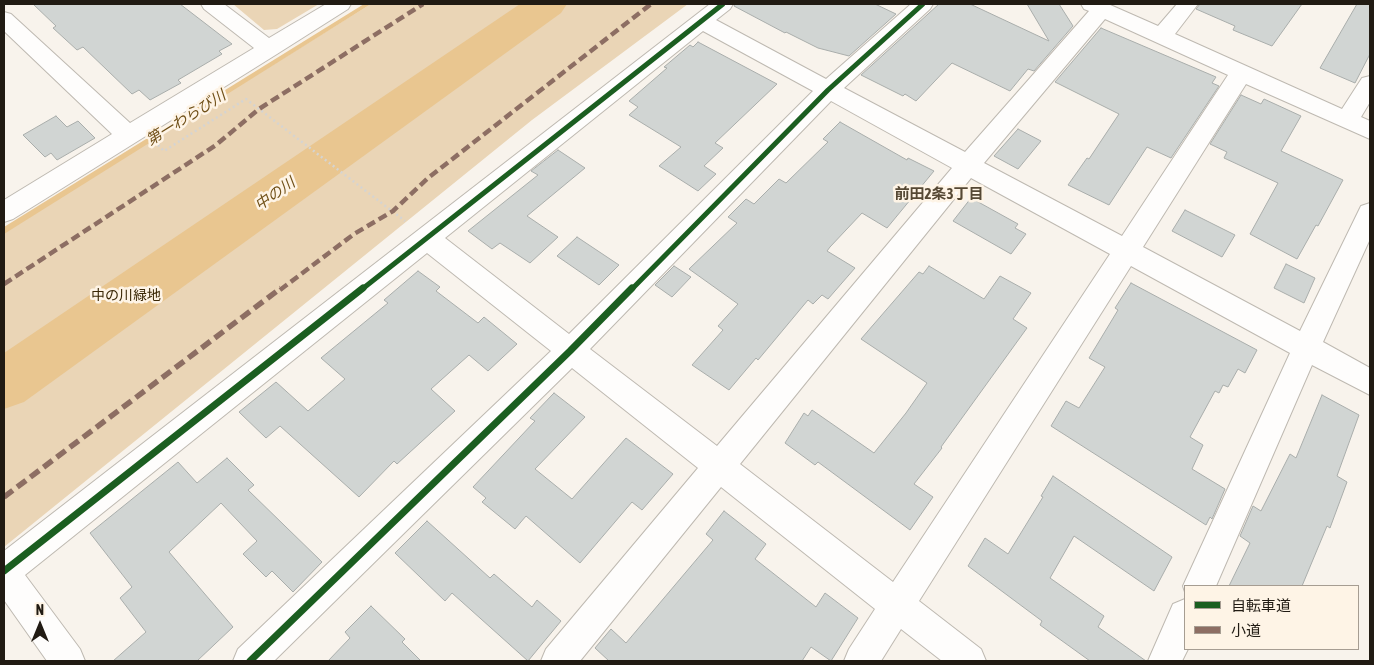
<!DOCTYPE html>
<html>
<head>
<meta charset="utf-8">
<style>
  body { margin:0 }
  #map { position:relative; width:1374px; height:665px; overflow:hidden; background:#f8f3ec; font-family:"Asap Condensed","Noto Sans JP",sans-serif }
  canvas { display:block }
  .frame { position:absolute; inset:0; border:5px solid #211b13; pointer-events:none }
  .legend { position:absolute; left:1184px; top:585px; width:175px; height:65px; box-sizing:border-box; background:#fef4e6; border:1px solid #a69d92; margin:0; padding:6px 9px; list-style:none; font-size:15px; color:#211b13 }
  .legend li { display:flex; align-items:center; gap:10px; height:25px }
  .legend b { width:25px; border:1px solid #a69d92 }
  .north { position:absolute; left:15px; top:600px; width:50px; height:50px; -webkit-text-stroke:4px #fef4e6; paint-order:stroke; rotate:0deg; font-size:14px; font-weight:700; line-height:20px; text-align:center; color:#211b13 }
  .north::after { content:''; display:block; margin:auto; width:18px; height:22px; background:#211b13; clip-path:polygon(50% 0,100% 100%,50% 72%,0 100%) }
</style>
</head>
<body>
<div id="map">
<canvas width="1374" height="665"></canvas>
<div class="frame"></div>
<ul class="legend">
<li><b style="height:6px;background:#1b5e20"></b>自転車道</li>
<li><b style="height:6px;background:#8d6e63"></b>小道</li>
</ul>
<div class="north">N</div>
</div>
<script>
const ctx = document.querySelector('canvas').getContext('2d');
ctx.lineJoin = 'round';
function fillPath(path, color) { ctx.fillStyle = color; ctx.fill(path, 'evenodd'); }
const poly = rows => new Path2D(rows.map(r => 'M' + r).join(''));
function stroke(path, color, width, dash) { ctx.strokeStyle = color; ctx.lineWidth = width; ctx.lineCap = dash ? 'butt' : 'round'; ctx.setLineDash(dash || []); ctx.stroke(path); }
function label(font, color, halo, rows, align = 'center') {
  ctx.font = font + ' "Asap Condensed","Noto Sans JP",sans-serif'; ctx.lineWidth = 5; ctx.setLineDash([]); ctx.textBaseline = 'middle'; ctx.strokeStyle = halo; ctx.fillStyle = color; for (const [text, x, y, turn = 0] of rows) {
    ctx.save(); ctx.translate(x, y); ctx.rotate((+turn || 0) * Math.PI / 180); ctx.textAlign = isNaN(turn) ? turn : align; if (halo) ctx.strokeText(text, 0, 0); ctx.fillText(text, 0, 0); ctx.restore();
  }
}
fillPath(poly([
  [233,4,319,4,277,29,264,30],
  [371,4,688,4,532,120,4,547,4,231]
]), '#ead5b6');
fillPath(poly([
  [364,4,371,4,4,234,4,227,364,4]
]), '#e9c690');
fillPath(poly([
  [520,4,567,4,561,13,24,402,4,409,4,353,520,4]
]), '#e9c690');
const building = poly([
  [33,4,180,4,232,44,219,51,222,54,178,80,181,83,150,100,139,90,132,94,83,47,77,50,53,28,56,26,33,4],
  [735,4,875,4,896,14,849,56,818,48,786,32,785,33,734,6,735,4],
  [939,4,970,4,1049,41,1027,4,1059,4,1073,26,1034,71,1028,69,1010,91,952,63,916,101,905,94,903,96,861,75,939,4],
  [1200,4,1302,4,1272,46,1233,30,1235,26,1196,9,1200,4],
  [1357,4,1370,4,1370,54,1355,83,1320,68,1357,4],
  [1101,28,1216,77,1212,83,1219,86,1171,158,1147,147,1109,205,1068,185,1087,158,1089,159,1119,114,1055,82,1101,28],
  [698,42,777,84,715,143,723,148,704,166,716,174,698,191,659,166,681,147,629,115,638,107,629,101,667,68,664,67,690,45,693,47,698,42],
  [1241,95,1261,104,1264,99,1301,116,1281,151,1343,180,1318,226,1316,225,1297,259,1250,234,1278,183,1224,158,1227,152,1210,144,1241,95],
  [56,116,67,127,78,121,95,138,57,160,51,153,45,157,23,135,56,116],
  [840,122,907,160,908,158,934,171,887,228,862,213,830,247,827,251,855,268,828,299,822,295,813,304,808,300,758,360,756,358,729,390,692,365,723,330,718,326,738,304,689,269,737,223,728,217,746,199,754,204,779,179,786,183,828,142,823,139,840,122],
  [1018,129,1041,141,1018,169,994,156,1018,129],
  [558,150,585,168,527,216,558,237,530,263,500,243,492,249,468,231,538,175,531,171,558,150],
  [971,198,1018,224,1015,228,1026,234,1011,254,953,221,971,198],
  [1185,210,1235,235,1222,257,1172,231,1185,210],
  [577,237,619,265,599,285,557,256,577,237],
  [1286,264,1315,278,1304,303,1274,288,1286,264],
  [674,266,691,277,672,297,655,285,674,266],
  [929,266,984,299,1000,276,1031,293,1013,319,1027,328,941,447,942,448,914,484,933,497,910,530,818,462,815,465,785,443,804,413,808,416,812,410,874,453,906,413,927,383,861,339,919,272,923,274,929,266],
  [418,271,440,287,436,291,478,323,484,317,517,344,488,371,469,355,431,389,455,411,397,464,394,461,359,497,280,426,266,438,239,412,276,382,308,411,345,379,321,358,388,303,384,300,418,271],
  [1131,283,1257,350,1245,373,1238,369,1228,387,1223,385,1219,393,1215,391,1190,437,1203,445,1192,469,1225,489,1212,519,1210,517,1206,525,1051,426,1066,401,1079,408,1105,367,1089,358,1118,310,1115,308,1131,283],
  [554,393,585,417,535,469,572,499,626,438,673,474,642,510,632,502,580,563,526,516,515,529,482,502,486,498,473,487,535,421,530,418,554,393],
  [1322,395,1359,415,1337,476,1347,482,1330,528,1327,526,1302,586,1229,586,1250,543,1240,536,1253,506,1261,511,1290,454,1296,458,1322,395],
  [227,458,254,485,248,490,322,562,293,592,272,571,266,577,243,554,257,541,221,503,169,552,233,627,197,661,113,661,146,632,120,598,132,587,90,533,178,462,197,483,227,458],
  [1053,476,1172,557,1154,591,1074,536,1050,578,1104,616,1098,627,1146,661,1090,661,1040,625,1042,621,968,566,985,538,1008,554,1043,497,1041,496,1053,476],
  [724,511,766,544,755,559,816,607,825,593,858,618,831,661,811,647,802,661,609,661,595,648,611,629,626,643,713,540,706,534,724,511],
  [427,521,490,578,494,574,532,607,537,600,561,621,528,661,452,593,445,601,395,553,427,521],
  [371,606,405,639,402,642,421,661,328,661,350,638,345,632,371,606]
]);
fillPath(building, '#d1d5d3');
stroke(building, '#a9adab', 1);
const minor = poly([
  [201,4,224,4,269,38,326,4,351,4,348,9,277,54,13,219,4,222,4,200,112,134,4,31,4,12,11,14,130,123,254,48,204,9,201,4],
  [710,4,733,4,730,9,716,20,826,79,911,4,933,4,930,9,844,88,965,152,1089,11,1084,9,1081,4,1108,4,1158,26,1177,4,1198,4,1175,34,1342,109,1362,78,1370,76,1370,102,1361,117,1370,121,1370,139,1246,84,1143,247,1300,331,1361,206,1370,203,1370,239,1323,342,1370,368,1370,395,1312,365,1216,586,1185,586,1185,592,1183,586,1290,353,1131,266,919,601,981,649,986,661,942,661,901,629,881,661,844,661,849,649,875,609,721,487,580,661,541,661,546,649,698,468,572,368,274,661,233,661,238,649,551,351,427,253,25,575,80,649,85,661,47,661,4,600,4,551,710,4],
  [1105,19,1228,75,1122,236,984,163,1105,19],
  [703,31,813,91,569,334,445,238,703,31],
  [831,101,952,168,717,446,590,349,831,101],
  [971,178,1110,254,893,582,740,464,971,178],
  [1185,599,1185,649,1188,649,1182,661,1148,661,1173,604,1185,599]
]);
stroke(minor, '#beb9b1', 2);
stroke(poly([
  [158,145,164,151,246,99,405,221]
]), '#d5d4d2', 2.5, [2, 3]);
fillPath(minor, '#fefdfc');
stroke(poly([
  [4,284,216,145,259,109,423,4],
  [280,290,354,234,393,211,428,178,651,4]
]), '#8d6e63', 4.5, [9, 4.5]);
stroke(poly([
  [4,497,281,288]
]), '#8d6e63', 5.5, [11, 5.5]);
stroke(poly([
  [361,290,723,4],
  [631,290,828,90,923,4]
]), '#1b5e20', 5);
stroke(poly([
  [4,571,363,288],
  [250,661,570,351,632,288]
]), '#1b5e20', 7);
label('14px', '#392604', '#fef4e6', [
  ["中の川緑地",126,296]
]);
label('italic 15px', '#705018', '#fef4e6', [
  ["第一わらび川",186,118,-32],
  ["中の川",275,194,-35]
]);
label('bold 15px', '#554834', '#fef4e6', [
  ["前田2条3丁目",939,194]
]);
</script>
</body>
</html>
